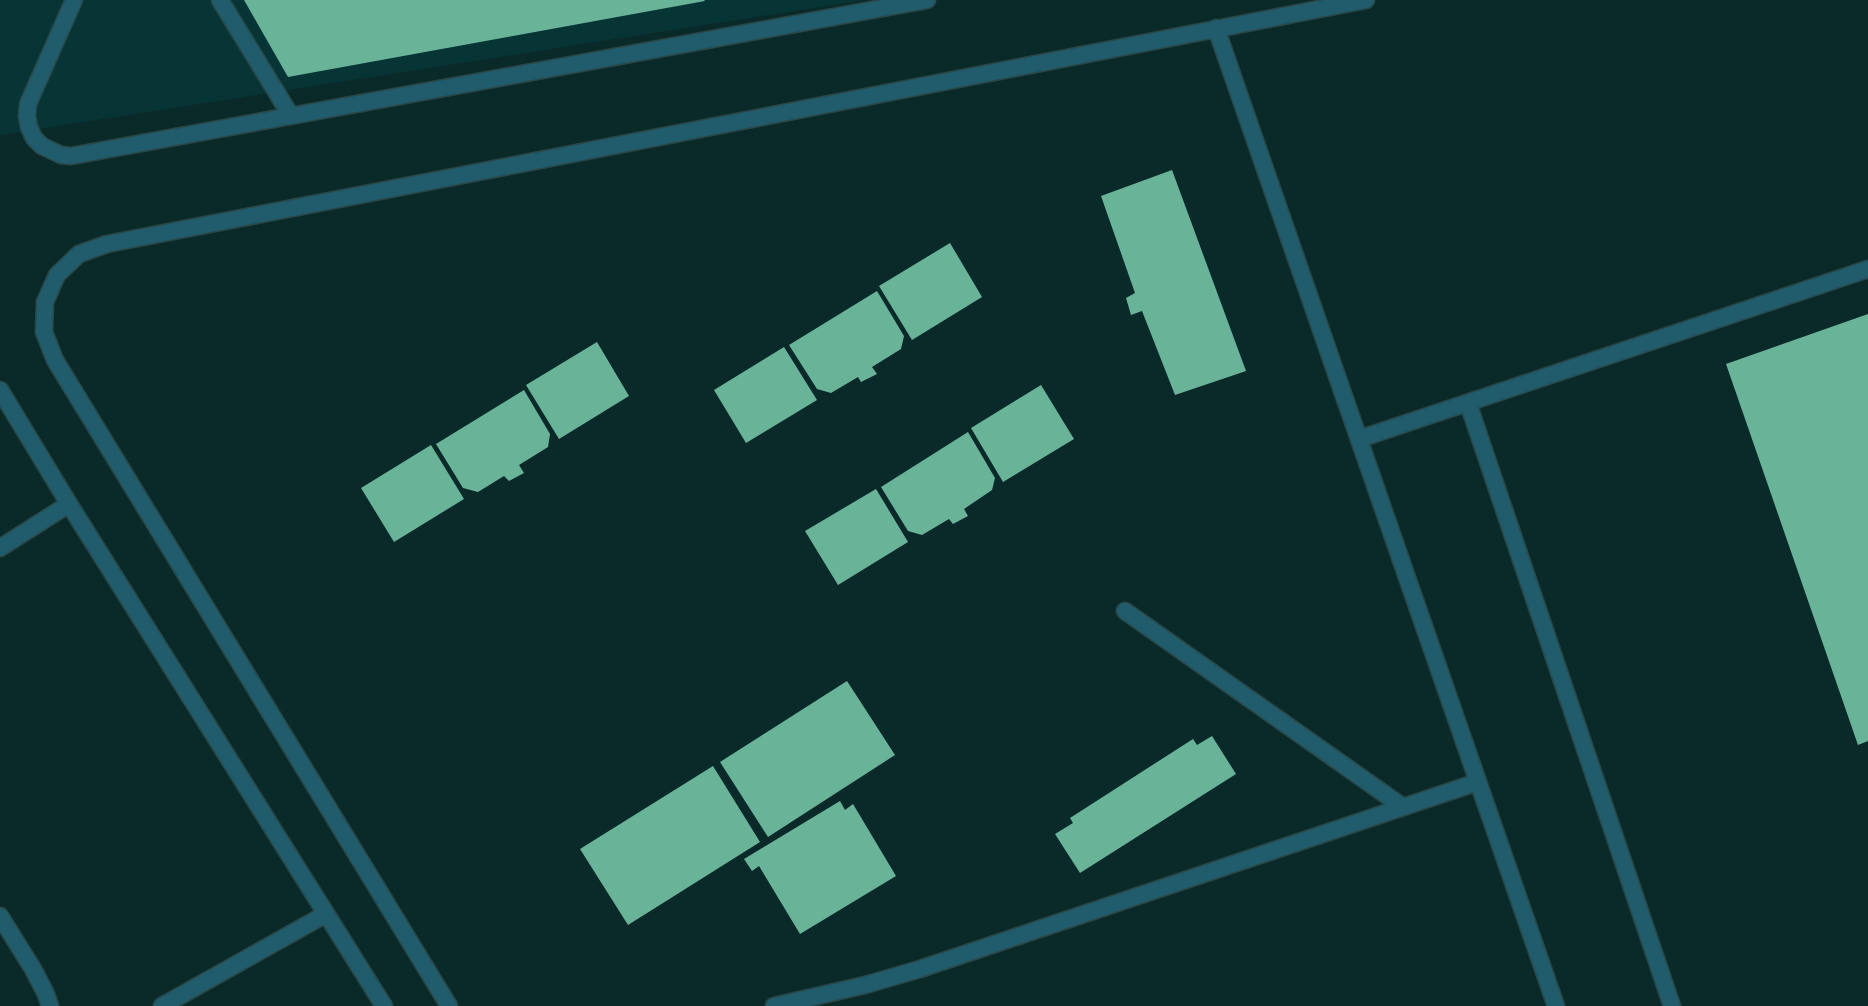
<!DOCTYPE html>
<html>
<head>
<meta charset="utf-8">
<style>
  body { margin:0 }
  canvas { display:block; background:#0a2a2a }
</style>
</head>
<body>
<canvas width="1868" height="1006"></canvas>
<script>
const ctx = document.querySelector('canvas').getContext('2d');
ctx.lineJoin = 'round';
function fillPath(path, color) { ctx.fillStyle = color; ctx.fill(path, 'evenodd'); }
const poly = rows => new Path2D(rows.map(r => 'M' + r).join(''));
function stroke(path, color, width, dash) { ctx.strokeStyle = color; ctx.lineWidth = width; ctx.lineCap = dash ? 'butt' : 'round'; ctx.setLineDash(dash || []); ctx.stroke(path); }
fillPath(poly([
  [0,0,864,0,0,135]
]), '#073535');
fillPath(poly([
  [244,0,704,0,705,1,288,77],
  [1172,170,1246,371,1175,395,1142,311,1131,315,1126,298,1135,293,1101,196],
  [950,243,982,297,912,340,879,286],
  [877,291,904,336,901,349,872,367,877,374,861,382,858,377,831,393,817,389,789,345],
  [1868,314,1868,741,1858,745,1726,364],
  [597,342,629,396,559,439,526,385],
  [784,347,817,400,746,443,714,390],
  [1041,385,1074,439,1003,482,971,428],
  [524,390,550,434,548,447,519,465,524,473,509,481,504,476,478,492,463,488,436,444],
  [968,432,995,478,992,490,964,509,968,516,953,524,949,519,922,535,908,531,881,487],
  [431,445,464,499,394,542,361,488],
  [876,489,908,542,838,585,805,531],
  [847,681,895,755,768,837,720,762],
  [1212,736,1236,774,1080,873,1055,834,1073,823,1070,818,1193,739,1197,745],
  [713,766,760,842,628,925,580,849],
  [840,801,845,810,853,804,896,876,800,934,759,866,752,871,744,859]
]), '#69b399');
const service = poly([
  [74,0,28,104,27,116,29,127,34,138,42,146,61,155,71,156,927,0],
  [220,0,291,116],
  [1216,28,1556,1006],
  [1468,403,1672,1006],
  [1359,439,1868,269],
  [1125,611,1403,807],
  [449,1006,55,360,44,332,45,302,57,275,79,254,107,244,1366,0],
  [774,1006,865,985,920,969,1478,782]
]);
const minor = poly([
  [0,390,69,504,384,1006],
  [0,548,69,504],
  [0,916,33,969,46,994,50,1006],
  [162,1006,326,914]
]);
stroke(service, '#2a4747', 19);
stroke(minor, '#2a4747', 19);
stroke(service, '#205c6b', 16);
stroke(minor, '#205c6b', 16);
</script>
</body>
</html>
